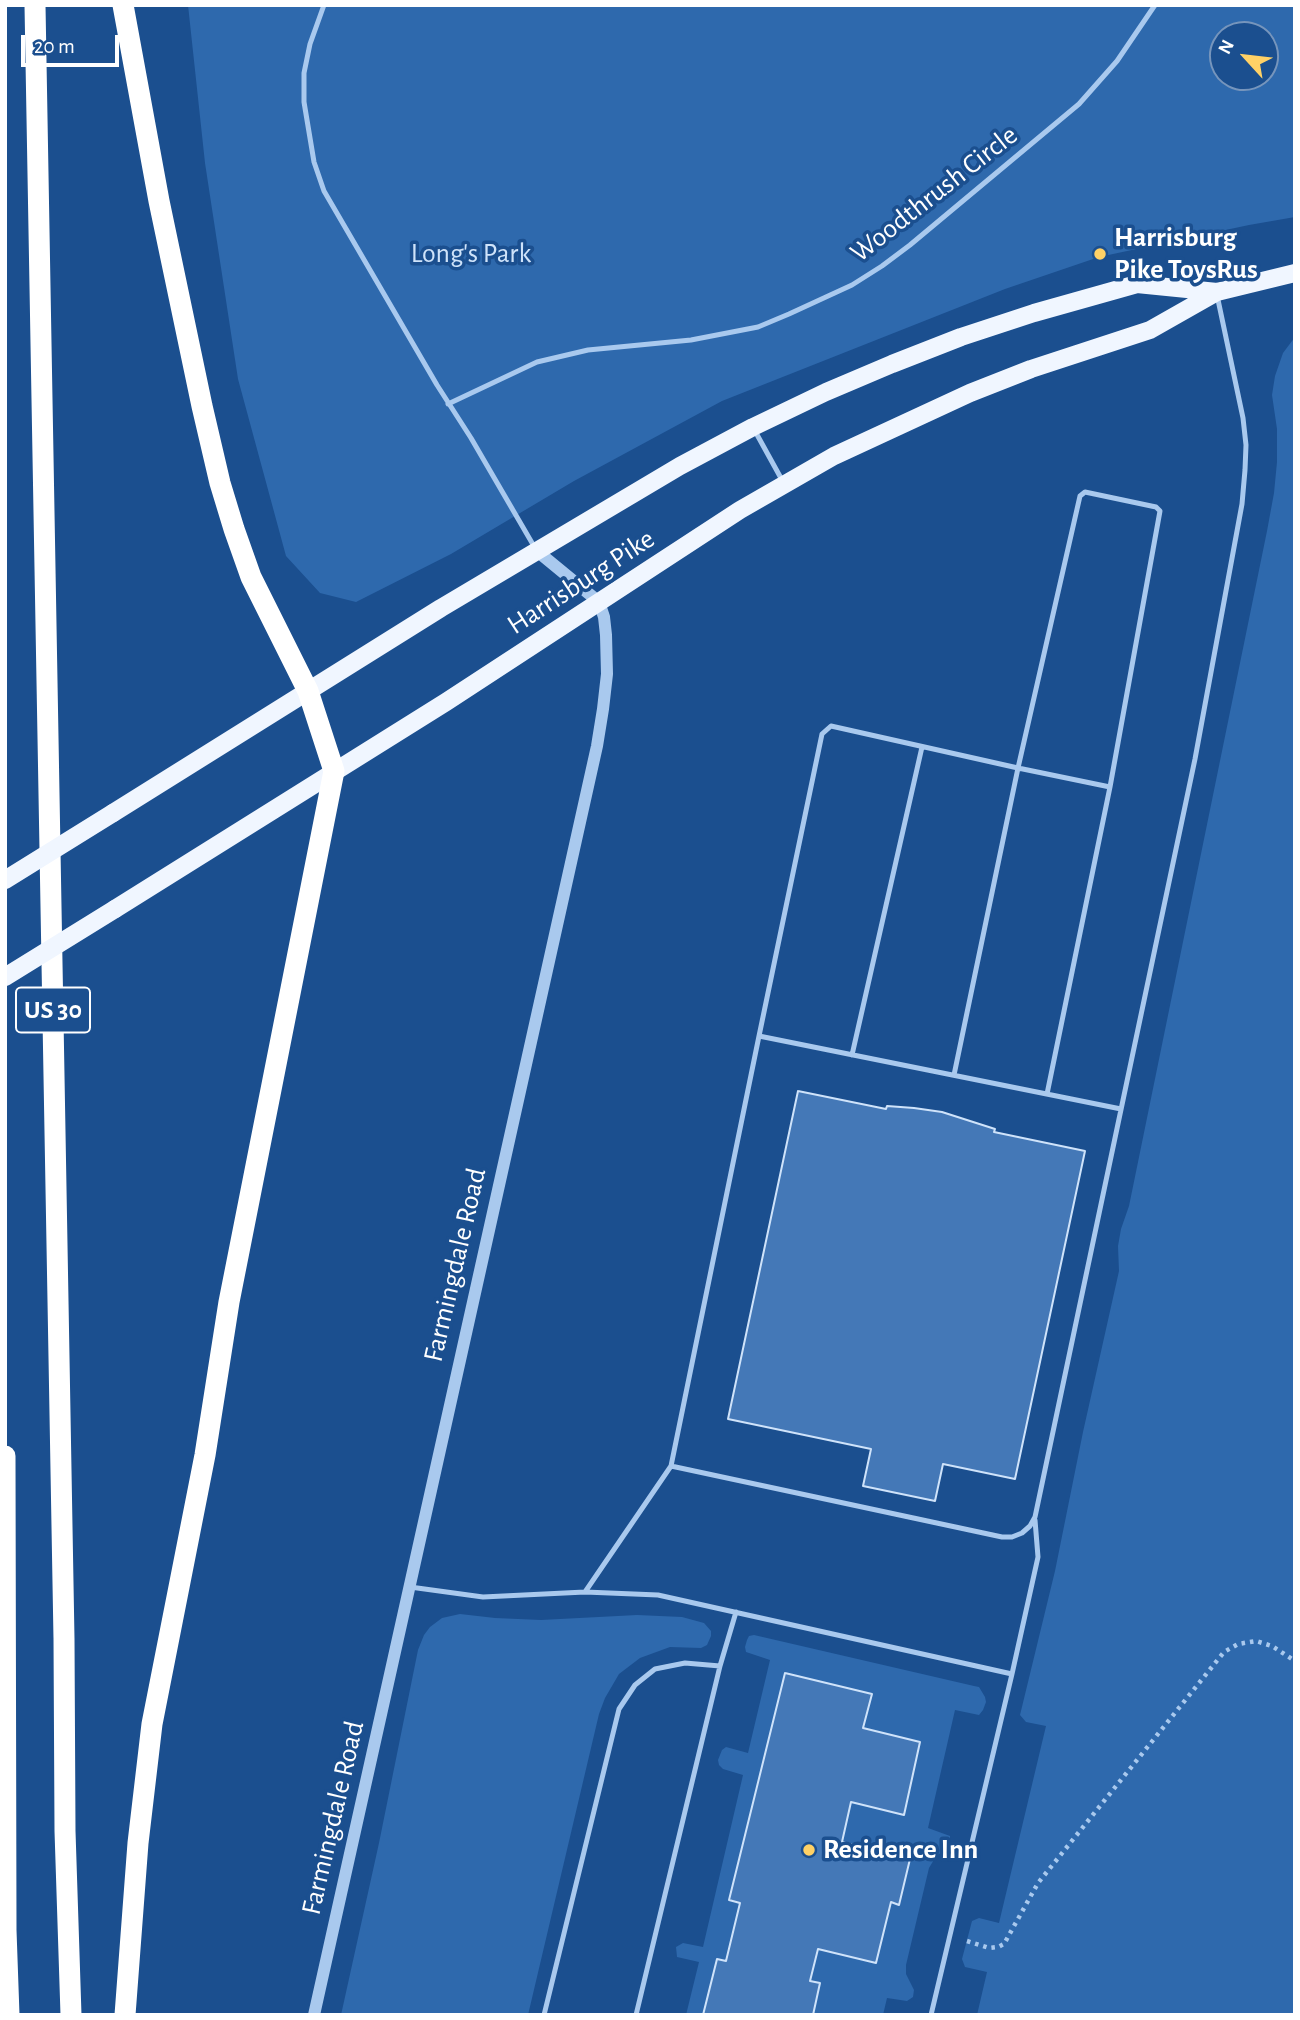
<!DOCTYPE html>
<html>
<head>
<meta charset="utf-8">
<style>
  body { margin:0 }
  #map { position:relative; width:1300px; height:2020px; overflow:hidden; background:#1b4f8f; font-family:"Alegreya Sans",sans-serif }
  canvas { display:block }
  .frame { position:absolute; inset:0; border:7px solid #fff; pointer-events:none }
  .north { position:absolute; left:1209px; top:21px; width:70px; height:70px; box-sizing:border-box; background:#1b4f8f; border:2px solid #7695bc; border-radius:50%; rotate:297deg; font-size:19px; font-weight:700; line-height:28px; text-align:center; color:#fff }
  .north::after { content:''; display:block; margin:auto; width:24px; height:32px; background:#ffd166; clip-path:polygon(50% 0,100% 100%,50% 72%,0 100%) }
  .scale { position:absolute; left:21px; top:35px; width:98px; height:32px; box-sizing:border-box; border:4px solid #fff; border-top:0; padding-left:9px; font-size:21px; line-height:24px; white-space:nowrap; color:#fff; -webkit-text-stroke:5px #1b4f8f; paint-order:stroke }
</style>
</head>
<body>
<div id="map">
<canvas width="1300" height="2020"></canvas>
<div class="frame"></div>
<div class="north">N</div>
<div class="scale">20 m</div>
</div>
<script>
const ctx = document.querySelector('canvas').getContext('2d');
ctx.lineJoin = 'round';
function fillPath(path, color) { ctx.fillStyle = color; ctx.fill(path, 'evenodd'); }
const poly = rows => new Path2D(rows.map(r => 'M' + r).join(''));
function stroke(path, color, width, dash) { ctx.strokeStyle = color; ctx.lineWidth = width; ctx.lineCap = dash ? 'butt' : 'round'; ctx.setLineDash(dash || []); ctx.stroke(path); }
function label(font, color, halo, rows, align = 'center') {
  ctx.font = font + ' "Alegreya Sans",sans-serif'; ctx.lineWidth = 7; ctx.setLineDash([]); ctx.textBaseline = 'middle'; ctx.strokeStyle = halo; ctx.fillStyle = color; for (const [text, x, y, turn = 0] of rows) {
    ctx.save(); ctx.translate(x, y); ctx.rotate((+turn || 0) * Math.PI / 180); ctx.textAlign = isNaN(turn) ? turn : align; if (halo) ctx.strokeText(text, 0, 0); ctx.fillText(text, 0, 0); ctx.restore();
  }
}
fillPath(poly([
  [188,5,1295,5,1295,217,1249,225,1099,257,1005,289,722,401,574,481,451,554,356,602,320,593,286,556,238,379,205,163],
  [1223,35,1265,35,1265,77,1223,77],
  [1295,337,1295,2015,977,2015,987,1972,965,1967,962,1959,972,1921,979,1918,999,1923,1046,1726,1026,1722,1020,1715,1055,1571,1083,1432,1119,1271,1118,1246,1121,1229,1129,1206,1267,531,1274,493,1277,462,1277,429,1272,395,1275,376,1283,353],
  [460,1614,495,1618,541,1620,637,1615,682,1617,704,1623,711,1631,711,1636,707,1645,701,1648,670,1647,640,1658,619,1674,605,1698,599,1714,528,2015,341,2015,379,1843,418,1650,424,1635,430,1627,442,1618],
  [754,1635,974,1686,979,1687,985,1697,986,1702,983,1710,979,1715,955,1710,928,1828,950,1836,950,1844,935,1858,929,1868,906,1965,906,1974,914,1990,913,1997,907,2001,887,1998,883,2015,813,2015,820,1984,810,1981,818,1949,876,1962,891,1902,899,1904,910,1859,842,1842,851,1802,904,1815,920,1742,863,1728,871,1694,785,1673,729,1900,740,1903,726,1961,717,1959,703,2015,686,2015,699,1962,677,1957,676,1947,683,1943,703,1947,743,1775,723,1769,719,1765,718,1760,722,1750,726,1747,748,1753,770,1660,746,1652,745,1647,747,1640,749,1636]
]), '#2e69ad');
const building = poly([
  [798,1091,886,1109,887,1106,914,1108,942,1112,995,1129,994,1132,1085,1151,1015,1479,943,1464,935,1501,863,1486,871,1449,728,1419,798,1091],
  [785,1673,872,1694,863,1728,920,1742,904,1815,851,1802,842,1842,910,1859,899,1905,891,1902,876,1963,818,1949,810,1981,820,1983,813,2015,703,2015,717,1959,726,1961,740,1903,729,1900,785,1673]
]);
fillPath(building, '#4478b7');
stroke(building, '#cfe3fa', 2);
stroke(poly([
  [967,1941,989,1948,998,1947,1004,1944,1038,1883,1224,1652,1238,1644,1256,1641,1272,1646,1295,1661]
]), '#a9c9ee', 4.5, [3.5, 5]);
stroke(poly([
  [324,5,310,44,304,73,304,102,314,162,324,191,437,385,471,438,535,548],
  [448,404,537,362,588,350,691,340,758,327,789,314,852,285,882,266,910,245,1079,104,1117,61,1155,5],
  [755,431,782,480],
  [759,1036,822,734,831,726,1018,768,1080,496,1085,492,1156,507,1160,511,1110,787,1047,1094],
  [852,1055,922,747],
  [954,1075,1018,768,1110,787],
  [671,1466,759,1036,1121,1109],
  [410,1587,483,1597,585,1592,658,1595,1012,1674,931,2015],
  [585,1592,671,1466,1002,1537,1012,1537,1022,1533,1030,1526,1035,1517,1195,759,1242,504,1245,470,1246,445,1243,418,1217,295],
  [720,1666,736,1612],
  [1012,1674,1038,1557,1035,1520],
  [544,2015,619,1709,635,1685,655,1669,685,1663,720,1666,636,2015]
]), '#a9c9ee', 5);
stroke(poly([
  [314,2015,597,746,603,709,607,674,606,635,604,617,599,602,537,551]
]), '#a9c9ee', 12);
stroke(poly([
  [113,813,441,608,680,466,753,427,826,392,892,364,961,337,1034,313,1137,284,1217,292],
  [115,909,446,702,740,510,834,456,970,393,1031,369,1150,330,1217,292,1295,273]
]), '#f0f6ff', 18);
stroke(poly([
  [35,5,64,1638,65,1831,71,2015],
  [123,5,159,201,202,406,220,483,234,529,251,577,308,691,334,771,229,1302,205,1455,152,1724,138,1843,125,2015],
  [5,1456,6,1930,9,2015]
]), '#fff', 21);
stroke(poly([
  [5,880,113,813],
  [5,977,115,909]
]), '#f0f6ff', 18);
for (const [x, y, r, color] of [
  [1100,254,7,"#ffd166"],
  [809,1850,7,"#ffd166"]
]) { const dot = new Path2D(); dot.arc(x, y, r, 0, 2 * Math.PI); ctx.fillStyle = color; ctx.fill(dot); stroke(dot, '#1b4f8f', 2.5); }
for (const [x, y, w] of [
  [53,1010,74]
]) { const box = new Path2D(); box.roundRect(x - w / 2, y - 22.5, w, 45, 5); ctx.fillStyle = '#1b4f8f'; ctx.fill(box); stroke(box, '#fff', 2); }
label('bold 26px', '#fff', null, [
  ["US 30",53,1010]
]);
label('28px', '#fff', '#1b4f8f', [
  ["Woodthrush Circle",934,194,-38],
  ["Harrisburg Pike",581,582,-33],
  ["Farmingdale Road",455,1265,-77],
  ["Farmingdale Road",333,1818,-77]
]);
label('bold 28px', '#fff', '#1b4f8f', [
  ["Harrisburg",1114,238],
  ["Pike ToysRus",1114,270],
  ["Residence Inn",823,1850]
], 'left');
label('28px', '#cfe3fa', '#1b4f8f', [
  ["Long's Park",471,254]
]);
</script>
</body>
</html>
